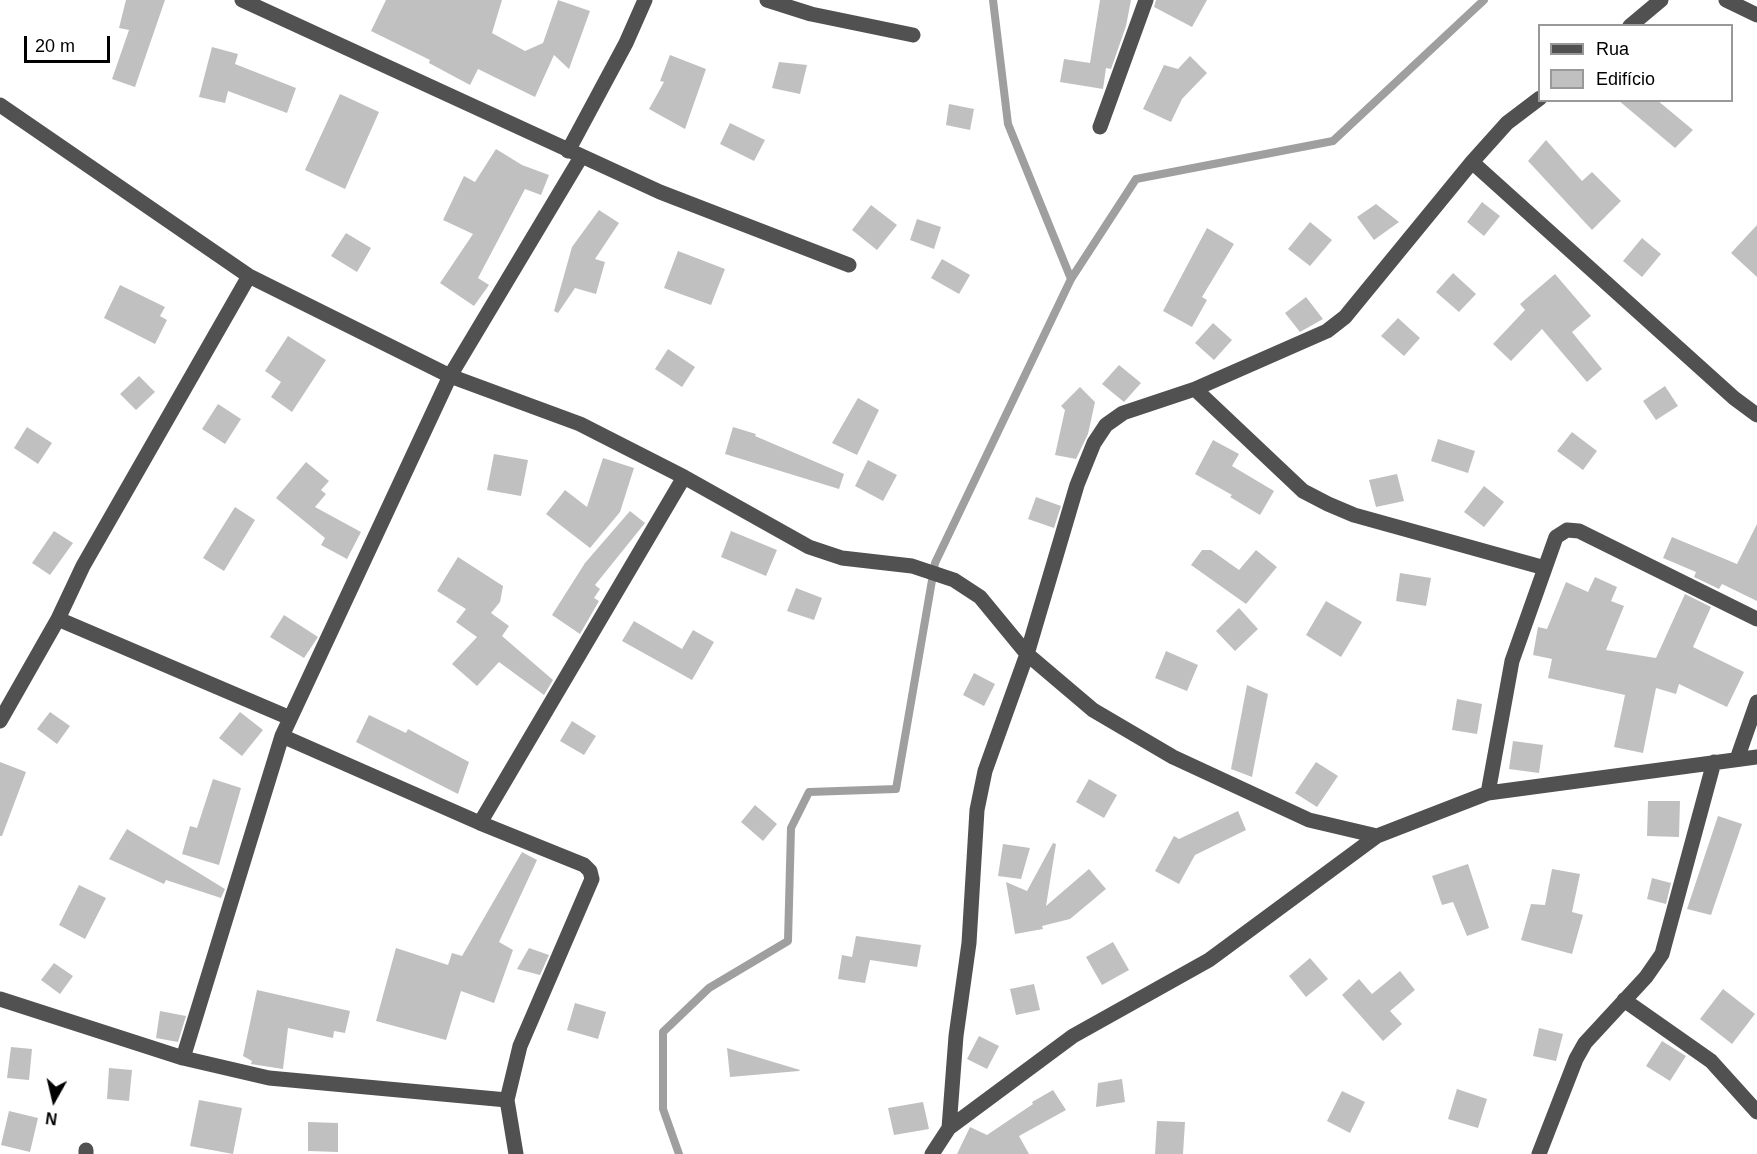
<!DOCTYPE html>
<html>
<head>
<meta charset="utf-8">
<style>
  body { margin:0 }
  #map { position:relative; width:1757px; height:1154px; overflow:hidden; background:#fff; font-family:Helvetica,sans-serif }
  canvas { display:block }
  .legend { position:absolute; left:1538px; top:24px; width:195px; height:78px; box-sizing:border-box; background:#fff; border:2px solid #999; margin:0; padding:8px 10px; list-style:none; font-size:18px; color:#000 }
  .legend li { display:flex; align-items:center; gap:12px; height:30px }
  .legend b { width:30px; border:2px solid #999 }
  .north { position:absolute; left:24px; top:1070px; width:60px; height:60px; -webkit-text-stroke:4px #fff; paint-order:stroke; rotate:188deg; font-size:16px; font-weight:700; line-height:24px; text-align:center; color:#000 }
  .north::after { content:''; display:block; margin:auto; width:21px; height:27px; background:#000; clip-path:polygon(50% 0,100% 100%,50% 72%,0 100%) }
  .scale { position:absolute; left:24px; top:36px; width:86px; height:27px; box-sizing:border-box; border:3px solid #000; border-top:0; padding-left:8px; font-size:18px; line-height:21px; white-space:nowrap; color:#000; -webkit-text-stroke:4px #fff; paint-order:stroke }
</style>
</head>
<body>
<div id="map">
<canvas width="1757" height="1154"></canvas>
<ul class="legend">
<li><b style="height:8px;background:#515151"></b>Rua</li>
<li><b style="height:16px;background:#c0c0c0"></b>Edifício</li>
</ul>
<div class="north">N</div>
<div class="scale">20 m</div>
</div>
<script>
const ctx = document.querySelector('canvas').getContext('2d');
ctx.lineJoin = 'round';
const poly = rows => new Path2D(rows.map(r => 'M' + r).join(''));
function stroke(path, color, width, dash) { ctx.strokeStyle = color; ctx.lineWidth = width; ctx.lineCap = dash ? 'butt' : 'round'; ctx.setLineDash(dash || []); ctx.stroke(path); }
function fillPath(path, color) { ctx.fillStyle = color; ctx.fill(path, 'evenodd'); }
stroke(poly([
  [993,0,1008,124,1071,279],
  [679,1154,663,1109,663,1032,709,988,788,941,791,828,809,792,896,789,935,563,1071,279,1136,179,1333,141,1484,0]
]), '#9f9f9f', 8);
fillPath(poly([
  [126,0,165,0,135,87,112,79,129,30,119,28],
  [386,0,502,0,492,33,525,51,543,43,558,0,590,11,569,69,554,55,535,97,478,69,470,85,429,63,430,60,371,31],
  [1100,0,1131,0,1126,26,1111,69,1106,68,1103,89,1060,82,1064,59,1090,63],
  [1156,0,1207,0,1192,27,1154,7],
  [212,47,238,54,235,64,296,88,287,113,228,91,225,103,199,97],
  [670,55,706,69,685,129,649,109,664,82,660,81],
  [1190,56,1207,73,1182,99,1171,122,1143,109,1164,65,1178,69],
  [779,62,807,65,800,94,772,88],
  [340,94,379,112,345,189,305,170],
  [1618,100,1657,100,1693,130,1675,148],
  [949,104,974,109,970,130,946,125],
  [730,123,765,140,754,161,720,144],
  [1546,140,1582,181,1592,172,1621,201,1592,230,1528,161],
  [496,149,522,165,549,175,541,195,525,189,478,278,489,285,474,306,440,283,473,234,443,220,464,176,475,182],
  [1482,202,1500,216,1484,236,1467,222],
  [1376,204,1399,222,1374,240,1357,217],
  [871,205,897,225,877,250,852,230],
  [599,210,619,223,595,259,605,262,596,294,575,288,558,313,554,311,572,247],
  [917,219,941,227,934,249,910,240],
  [1310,222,1332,240,1310,266,1288,249],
  [1757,225,1757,277,1731,253],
  [1207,228,1234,244,1202,297,1207,300,1192,327,1163,311],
  [346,233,371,248,357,272,331,256],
  [1642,238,1661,254,1642,277,1623,261],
  [678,251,725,269,711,305,664,288],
  [942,259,970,275,959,294,931,278],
  [1453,273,1476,294,1459,312,1436,292],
  [1555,274,1591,316,1572,332,1602,369,1587,382,1542,329,1511,361,1493,344,1525,310,1520,304],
  [120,285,165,307,160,316,167,320,155,344,104,318],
  [1306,297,1323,319,1300,332,1285,313],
  [1398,318,1420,338,1404,356,1381,336],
  [1213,323,1232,340,1214,360,1195,343],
  [288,336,326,360,292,412,271,397,281,382,265,371],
  [668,349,695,367,682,387,655,369],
  [1119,365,1141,383,1124,402,1102,384],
  [139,376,155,392,136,410,120,394],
  [1665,386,1678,406,1656,420,1643,401],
  [1080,387,1095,402,1088,434,1076,459,1055,455,1065,410,1061,406],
  [858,398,879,410,857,455,832,443],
  [218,404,241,419,225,444,202,429],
  [27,427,52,443,38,464,14,448],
  [733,427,756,434,755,436,844,474,839,489,725,454],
  [1572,432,1597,451,1583,470,1557,451],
  [1438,439,1475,451,1468,473,1431,461],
  [1213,440,1239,454,1232,466,1274,491,1260,515,1230,497,1232,495,1195,474],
  [494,454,528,460,521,496,487,490],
  [603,458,634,468,620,512,590,548,546,514,565,490,587,507],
  [868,460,897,475,883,501,855,486],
  [306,462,329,481,321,490,326,494,315,507,361,532,347,559,321,545,325,538,276,498],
  [1397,474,1404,501,1376,507,1369,480],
  [1484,486,1504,502,1484,527,1464,512],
  [1036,497,1061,506,1054,528,1028,519],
  [235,507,255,520,224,571,203,558],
  [630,511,645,523,595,585,600,589,594,598,599,601,580,634,552,615,585,563],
  [1757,524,1757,601,1722,584,1719,589,1694,577,1696,572,1663,558,1672,537,1737,564],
  [54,531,73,543,50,575,32,563],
  [731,531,777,550,766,576,721,557],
  [1202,550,1211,550,1239,570,1256,550,1277,567,1246,604,1191,565],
  [458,557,503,586,500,602,491,613,509,626,502,636,553,680,544,695,499,662,477,686,452,664,477,637,456,622,466,609,437,591],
  [1400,573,1431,578,1426,606,1396,601],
  [1595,577,1617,587,1611,601,1624,606,1606,650,1656,658,1685,594,1711,607,1693,647,1744,672,1727,707,1679,684,1676,694,1656,688,1643,753,1614,747,1625,695,1548,678,1552,659,1533,655,1538,627,1547,629,1566,582,1588,592],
  [796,588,822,598,814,620,787,611],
  [1326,601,1362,622,1341,657,1306,635],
  [1239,608,1258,629,1235,651,1216,631],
  [284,615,318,637,304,658,270,637],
  [634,621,682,649,693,630,714,642,692,680,622,641],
  [1166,651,1198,665,1187,691,1155,678],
  [974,673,995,684,984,706,963,695],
  [1247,685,1268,694,1252,777,1231,769],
  [1457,699,1482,704,1477,734,1452,730],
  [50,712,70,726,57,744,37,729],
  [240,712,263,730,242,756,219,738],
  [369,715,406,733,408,729,469,762,458,794,356,742],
  [572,721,596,736,584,755,560,741],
  [1513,741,1543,745,1539,773,1509,769],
  [0,762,26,772,2,836,0,836],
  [1316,762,1338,776,1317,807,1295,793],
  [213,779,241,788,219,865,182,854,190,826,197,828],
  [1089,779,1117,795,1104,818,1076,802],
  [1648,801,1680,801,1679,837,1647,836],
  [755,805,777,824,763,841,741,822],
  [1238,811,1246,830,1195,855,1179,884,1155,871,1174,836,1179,839],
  [1718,816,1742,824,1711,915,1687,909],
  [127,829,225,889,221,898,166,880,164,884,109,859],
  [1053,843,1056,844,1046,906,1089,869,1106,889,1070,919,1042,926,1043,929,1015,934,1006,882,1027,891],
  [1003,844,1030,848,1021,879,998,876],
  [522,852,537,860,499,942,513,950,494,1003,461,991,446,1040,376,1021,396,948,448,965,452,953,462,956],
  [1468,864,1489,928,1467,936,1453,902,1442,905,1432,876],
  [1552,869,1580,874,1572,912,1583,915,1572,954,1521,940,1531,904,1545,905],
  [1652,878,1671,883,1666,904,1647,899],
  [79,885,106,898,85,939,59,925],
  [856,936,921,945,917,967,870,960,865,983,838,979,842,955,852,957],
  [1113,942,1129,970,1102,985,1086,957],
  [529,948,549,955,540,975,517,969],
  [1310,958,1328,979,1306,997,1289,976],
  [54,963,73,976,60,994,41,980],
  [1400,971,1415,990,1390,1011,1402,1024,1383,1041,1342,995,1359,979,1372,994],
  [1034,984,1040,1010,1016,1015,1010,989],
  [1723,989,1755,1014,1732,1044,1700,1019],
  [257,990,350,1011,345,1033,334,1031,333,1038,288,1028,283,1069,251,1064,252,1061,243,1056],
  [575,1003,606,1012,598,1039,567,1030],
  [160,1011,186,1016,178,1042,156,1038],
  [1539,1028,1563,1034,1556,1061,1533,1056],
  [979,1036,999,1046,987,1069,967,1059],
  [1662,1041,1686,1056,1670,1081,1646,1066],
  [11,1047,32,1049,29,1080,7,1078],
  [727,1048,800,1070,799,1071,730,1077],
  [109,1068,132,1070,129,1101,107,1099],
  [1122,1079,1125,1102,1096,1107,1098,1083],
  [1457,1089,1487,1099,1478,1128,1448,1119],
  [1053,1090,1066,1110,1019,1136,1029,1154,957,1154,970,1127,987,1135,1033,1104,1032,1102],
  [1342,1091,1365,1102,1350,1133,1327,1121],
  [199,1100,242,1108,233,1154,190,1146],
  [923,1102,929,1129,894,1135,888,1108],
  [9,1111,38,1118,30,1152,1,1145],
  [1157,1121,1185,1122,1183,1154,1155,1154],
  [308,1122,338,1123,338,1152,308,1151]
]), '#c0c0c0');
stroke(poly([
  [242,0,660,192,849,265],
  [767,0,811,14,913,35],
  [1726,0,1757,15],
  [1630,26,1661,0],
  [0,105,249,276,450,376,580,424,684,477,809,547,842,558,912,566,954,580,980,597,1027,654,1093,710,1173,757,1309,820,1377,836],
  [1100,127,1146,0],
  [568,151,626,43,645,0],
  [1472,162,1734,398,1757,415],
  [1195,389,1303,491,1328,504,1354,515,1545,568],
  [58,619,290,718],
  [0,721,58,619,83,566,249,276],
  [282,736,480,823,584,865,590,871,592,879,520,1046,507,1100,516,1154],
  [1737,759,1757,702],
  [1488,793,1512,661,1556,537,1567,530,1579,531,1757,619],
  [480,823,684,477],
  [0,999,183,1058,269,1078,507,1100],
  [1624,1000,1711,1061,1757,1112],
  [183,1058,282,736,450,376,581,157],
  [949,1128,956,1036,969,943,977,810,985,771,1027,654,1077,485,1094,443,1106,425,1123,413,1195,389,1327,331,1345,317,1472,162,1507,123,1540,98],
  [86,1150,86,1154],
  [932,1154,949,1128,1073,1036,1209,960,1377,836,1488,793,1757,757],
  [1539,1154,1576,1059,1585,1043,1646,977,1662,954,1714,762]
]), '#515151', 15);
</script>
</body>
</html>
